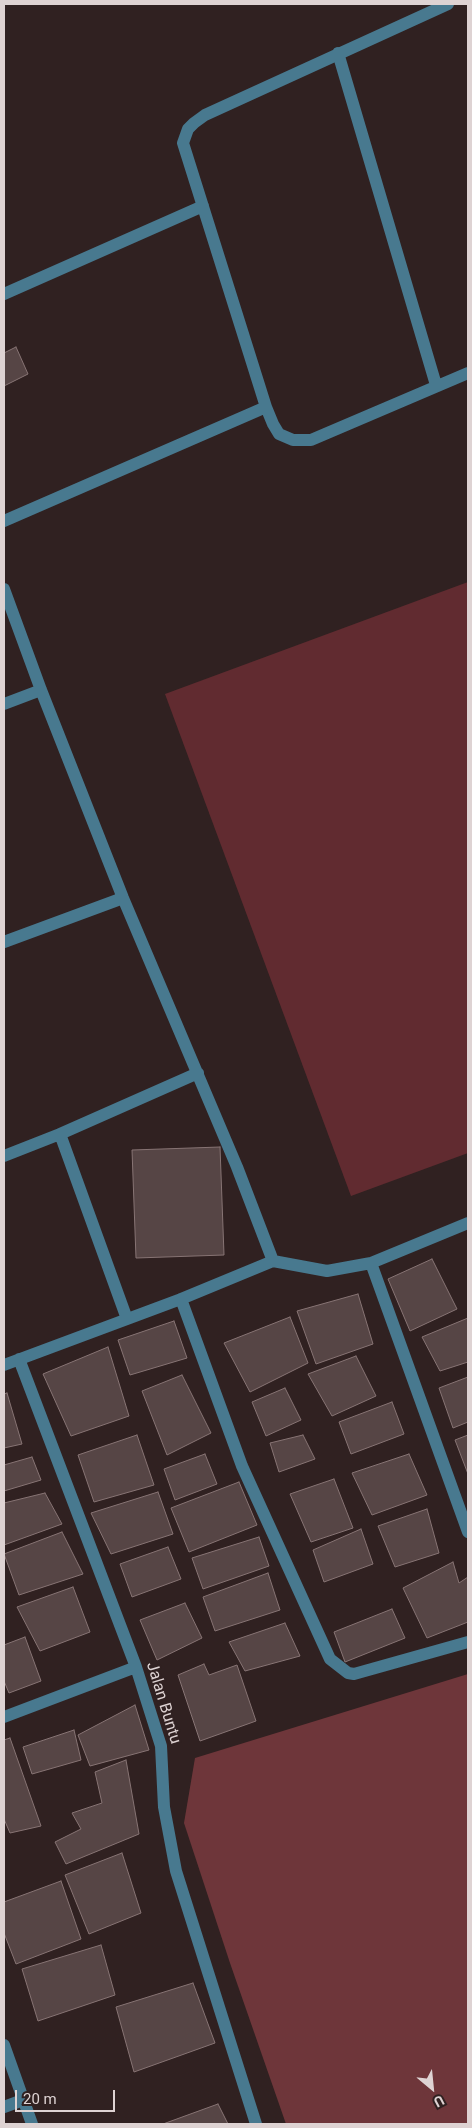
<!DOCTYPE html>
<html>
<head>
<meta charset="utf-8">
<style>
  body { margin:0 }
  #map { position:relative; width:472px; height:2128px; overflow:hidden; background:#302121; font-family:Roboto,sans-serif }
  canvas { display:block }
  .frame { position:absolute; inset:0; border:5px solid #ded3d3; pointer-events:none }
  .north { position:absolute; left:407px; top:2063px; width:50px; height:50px; -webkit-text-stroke:4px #302121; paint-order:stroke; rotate:152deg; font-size:14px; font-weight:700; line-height:20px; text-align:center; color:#ded3d3 }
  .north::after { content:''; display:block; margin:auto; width:18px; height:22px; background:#ded3d3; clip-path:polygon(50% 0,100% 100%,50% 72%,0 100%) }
  .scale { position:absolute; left:15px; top:2090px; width:100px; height:22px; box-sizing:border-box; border:2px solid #ded3d3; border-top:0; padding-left:6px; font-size:15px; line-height:18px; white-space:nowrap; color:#ded3d3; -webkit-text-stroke:4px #302121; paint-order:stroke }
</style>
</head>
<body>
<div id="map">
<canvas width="472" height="2128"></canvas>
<div class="frame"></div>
<div class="north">U</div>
<div class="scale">20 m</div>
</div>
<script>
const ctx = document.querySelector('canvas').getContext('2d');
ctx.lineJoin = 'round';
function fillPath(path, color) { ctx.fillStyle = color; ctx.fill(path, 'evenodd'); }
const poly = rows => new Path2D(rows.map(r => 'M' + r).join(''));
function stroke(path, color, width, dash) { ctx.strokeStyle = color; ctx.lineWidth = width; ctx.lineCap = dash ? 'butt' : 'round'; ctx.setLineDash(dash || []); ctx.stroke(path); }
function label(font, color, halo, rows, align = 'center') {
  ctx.font = font + ' Roboto,sans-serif'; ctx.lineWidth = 4; ctx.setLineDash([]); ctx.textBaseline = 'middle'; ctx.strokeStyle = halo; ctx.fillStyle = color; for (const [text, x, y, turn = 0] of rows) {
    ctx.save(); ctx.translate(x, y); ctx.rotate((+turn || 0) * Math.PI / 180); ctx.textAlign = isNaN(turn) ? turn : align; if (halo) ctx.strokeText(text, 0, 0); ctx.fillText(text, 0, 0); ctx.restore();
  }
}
fillPath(poly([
  [468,582,468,1153,351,1196,165,694]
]), '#612b30');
fillPath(poly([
  [468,1674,468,2124,286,2124,230,1963,184,1823,195,1758]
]), '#6e363a');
const building = poly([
  [16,347,28,374,4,386,4,353,16,347],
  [220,1147,224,1255,136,1258,132,1150,220,1147],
  [432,1259,457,1309,410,1331,388,1279,432,1259],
  [358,1294,373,1344,316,1364,297,1311,358,1294],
  [290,1317,308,1363,250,1392,224,1343,290,1317],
  [468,1318,468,1362,440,1371,422,1337,468,1318],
  [174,1321,187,1358,130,1375,118,1340,174,1321],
  [108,1347,129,1416,71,1436,43,1374,108,1347],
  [356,1356,376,1396,332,1416,308,1374,356,1356],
  [182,1375,211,1433,167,1455,142,1391,182,1375],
  [468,1377,468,1422,453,1428,439,1388,468,1377],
  [285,1388,301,1420,266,1436,252,1402,285,1388],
  [7,1393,22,1444,4,1448,4,1394,7,1393],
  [392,1402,404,1434,351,1454,339,1422,392,1402],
  [137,1435,154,1485,94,1502,78,1455,137,1435],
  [303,1435,315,1459,279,1472,270,1443,303,1435],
  [468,1435,468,1474,455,1440,468,1435],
  [205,1454,217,1484,175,1500,164,1469,205,1454],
  [409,1454,427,1495,372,1515,352,1473,409,1454],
  [32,1457,41,1480,4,1491,4,1465,32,1457],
  [334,1479,353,1528,311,1542,290,1494,334,1479],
  [239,1482,257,1525,189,1552,171,1508,239,1482],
  [158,1492,173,1534,111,1554,91,1513,158,1492],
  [45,1493,62,1524,4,1545,4,1503,45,1493],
  [427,1509,439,1553,395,1567,378,1526,427,1509],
  [361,1529,373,1564,324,1582,313,1550,361,1529],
  [62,1532,83,1574,19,1595,4,1554,62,1532],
  [259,1537,269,1566,203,1589,192,1558,259,1537],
  [168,1547,181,1579,132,1597,120,1564,168,1547],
  [453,1562,459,1583,468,1577,468,1622,427,1638,403,1588,453,1562],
  [268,1573,280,1610,215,1631,203,1597,268,1573],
  [73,1587,90,1632,40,1651,17,1607,73,1587],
  [185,1603,202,1638,157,1660,140,1620,185,1603],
  [392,1609,405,1638,345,1662,334,1632,392,1609],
  [285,1623,300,1656,245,1671,229,1642,285,1623],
  [25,1637,41,1681,9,1693,4,1681,4,1645,25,1637],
  [204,1664,209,1675,237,1665,256,1721,200,1741,178,1675,204,1664],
  [135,1705,149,1750,90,1766,78,1735,135,1705],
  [74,1730,81,1760,32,1774,23,1747,74,1730],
  [10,1738,41,1826,10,1833,4,1819,4,1740,10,1738],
  [126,1760,139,1834,66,1864,55,1842,81,1829,72,1813,102,1803,95,1772,126,1760],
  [122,1853,141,1913,89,1934,65,1875,122,1853],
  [61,1881,81,1939,16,1964,4,1933,4,1902,61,1881],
  [101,1945,115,1995,38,2021,22,1969,101,1945],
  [193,1983,215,2043,134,2072,116,2007,193,1983],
  [218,2104,228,2124,163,2124,218,2104]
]);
fillPath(building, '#564545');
stroke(building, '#877474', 1);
stroke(poly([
  [448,4,205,115,194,123,188,129,183,143,266,407,273,424,279,434,293,440,311,440,468,373],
  [338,53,436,385],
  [4,294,203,206],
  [4,521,266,407],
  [4,589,41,690,123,898,237,1167,273,1261,327,1271,371,1263,468,1223],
  [4,704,41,690],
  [4,942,123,898],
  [60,1134,127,1319],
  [4,1156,60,1134,198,1073],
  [371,1263,468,1532],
  [181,1299,242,1466,330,1659,348,1673,354,1674,468,1642],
  [19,1359,136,1667,161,1746,164,1807,176,1871,256,2124],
  [4,1365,181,1299,273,1261],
  [4,1717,136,1667],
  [4,2045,32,2124],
  [4,2107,23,2100]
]), '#48798f', 12);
label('16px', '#ded3d3', '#302121', [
  ["Jalan Buntu",163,1703,73]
]);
</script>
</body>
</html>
